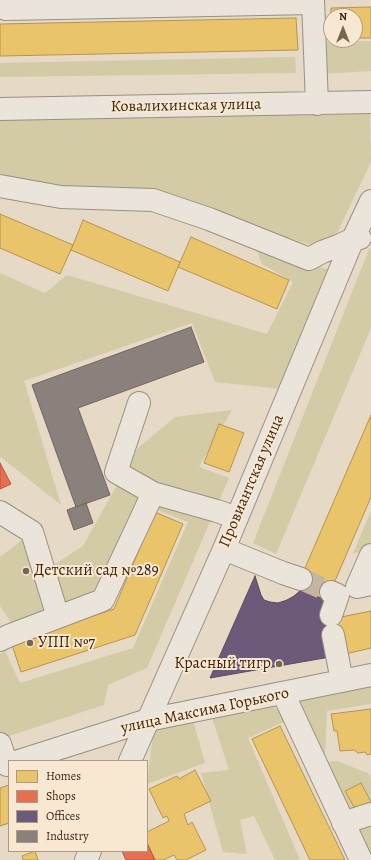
<!DOCTYPE html>
<html>
<head>
<meta charset="utf-8">
<style>
  body { margin:0 }
  #map { position:relative; width:371px; height:860px; overflow:hidden; background:#e6d9c6; font-family:Alegreya,serif }
  canvas { display:block }
  .legend { position:absolute; left:8px; top:760px; width:140px; height:92px; box-sizing:border-box; background:#f8e8d1; border:1px solid #ad9a85; margin:0; padding:5px 7px; list-style:none; font-size:12px; color:#3c2513 }
  .legend li { display:flex; align-items:center; gap:8px; height:20px }
  .legend b { width:20px; border:1px solid #ad9a85 }
  .north { position:absolute; left:323px; top:8px; width:40px; height:40px; box-sizing:border-box; background:#f8e8d1; border:1px solid #ad9a85; border-radius:50%; rotate:0deg; font-size:11px; font-weight:700; line-height:16px; text-align:center; color:#3c2513 }
  .north::after { content:''; display:block; margin:auto; width:14px; height:18px; background:#786452; clip-path:polygon(50% 0,100% 100%,50% 72%,0 100%) }
</style>
</head>
<body>
<div id="map">
<canvas width="371" height="860"></canvas>
<ul class="legend">
<li><b style="height:11px;background:#e9c46a"></b>Homes</li>
<li><b style="height:11px;background:#e76f51"></b>Shops</li>
<li><b style="height:11px;background:#6d597a"></b>Offices</li>
<li><b style="height:11px;background:#8a817c"></b>Industry</li>
</ul>
<div class="north">N</div>
</div>
<script>
const ctx = document.querySelector('canvas').getContext('2d');
ctx.lineJoin = 'round';
function fillPath(path, color) { ctx.fillStyle = color; ctx.fill(path, 'evenodd'); }
const poly = rows => new Path2D(rows.map(r => 'M' + r).join(''));
function stroke(path, color, width, dash) { ctx.strokeStyle = color; ctx.lineWidth = width; ctx.lineCap = dash ? 'butt' : 'round'; ctx.setLineDash(dash || []); ctx.stroke(path); }
function label(font, color, halo, rows, align = 'center') {
  ctx.font = font + ' Alegreya,serif'; ctx.lineWidth = 4; ctx.setLineDash([]); ctx.textBaseline = 'middle'; ctx.strokeStyle = halo; ctx.fillStyle = color; for (const [text, x, y, turn = 0] of rows) {
    ctx.save(); ctx.translate(x, y); ctx.rotate((+turn || 0) * Math.PI / 180); ctx.textAlign = isNaN(turn) ? turn : align; if (halo) ctx.strokeText(text, 0, 0); ctx.fillText(text, 0, 0); ctx.restore();
  }
}
fillPath(poly([
  [318,14,326,14,327,42,371,41,371,71,319,74],
  [295,57,296,73,0,77,0,63],
  [370,114,371,162,329,250,235,222,0,184,0,119],
  [254,243,334,272,282,389,215,382,192,323,24,381,61,505,2,458,0,458,0,273,45,293,67,275,267,334,293,282,262,264],
  [371,248,371,328,276,554,253,543,369,249],
  [232,410,199,467,229,478,147,668,108,685,104,705,0,739,0,654,5,651,20,683,133,648,188,522,152,508,111,601,15,628,0,606,0,557,22,540,49,568,83,546,137,449,175,417],
  [371,511,371,551,353,553],
  [371,682,371,704,327,711,325,755,290,698],
  [271,702,286,721,248,738,300,860,275,860,254,816,240,820,247,854,223,852,201,773,229,770,211,714],
  [192,716,205,763,147,784,154,725],
  [337,761,370,774,371,781,371,860,304,763]
]), '#d2cba6');
const homes = poly([
  [371,7,371,38,355,38,355,16,331,16,331,29,331,8,371,7],
  [296,18,298,50,0,56,0,24,296,18],
  [0,214,73,245,60,274,0,248,0,214],
  [83,220,180,262,168,291,71,250,83,220],
  [191,237,289,280,277,309,178,267,191,237],
  [371,415,371,497,329,595,323,599,301,590,302,583,299,582,371,415],
  [219,424,244,433,229,472,204,463,219,424],
  [155,512,183,524,135,635,21,672,11,642,114,609,155,512],
  [312,609,315,635,314,643,307,654,297,660,283,663,266,660,255,651,251,644,250,633,256,621,266,614,279,611,312,609],
  [371,611,371,648,341,655,336,618,371,611],
  [371,709,371,754,367,755,365,752,358,753,354,750,340,751,337,731,334,731,331,714,371,709],
  [280,726,345,860,310,860,252,739,280,726],
  [195,770,211,801,184,814,188,825,192,822,206,850,186,860,177,860,174,855,163,860,155,860,147,843,147,832,169,821,167,816,163,818,149,789,177,776,179,779,195,770],
  [361,783,371,802,371,804,357,812,345,791,361,783],
  [9,785,9,823,0,826,0,788,9,785],
  [35,851,38,860,23,860,22,856,35,851]
]);
fillPath(homes, '#e9c46a');
stroke(homes, '#b59450', 1);
const shops = poly([
  [0,463,11,484,0,489,0,463],
  [147,843,155,860,126,860,122,851,147,851,147,843]
]);
fillPath(shops, '#e76f51');
stroke(shops, '#b4593e', 1);
const offices = poly([
  [255,576,261,595,264,600,270,602,278,603,287,600,294,596,301,590,323,599,326,616,335,613,338,634,330,657,210,678,255,576]
]);
fillPath(offices, '#6d597a');
stroke(offices, '#5e495b', 1);
const industry = poly([
  [191,327,204,362,78,408,110,495,76,507,32,385,191,327],
  [86,503,93,523,74,530,67,510,86,503]
]);
fillPath(industry, '#8a817c');
stroke(industry, '#73655c', 1);
stroke(poly([
  [301,579,331,592]
]), '#c4b5a2', 22, [22, 11]);
const minor = poly([
  [313,0,317,104],
  [0,7,6,9,313,3],
  [0,109,371,102],
  [0,186,61,197,153,200,209,219,309,259,322,252,338,246,353,239,360,238],
  [139,403,116,472,153,493],
  [0,512,32,532,58,617],
  [224,549,283,573,301,579],
  [371,555,357,587,371,584],
  [331,615,338,595,331,592],
  [333,635,342,681],
  [0,640,8,636,103,600,153,493,217,511,237,518],
  [283,693,361,860],
  [0,744,7,765],
  [19,761,148,720,371,675],
  [130,761,224,549,353,239,371,201],
  [343,823,371,814],
  [86,860,90,851]
]);
stroke(minor, '#9a8f82', 24);
stroke(minor, '#eae4da', 22);
for (const [x, y, r, color] of [
  [26,571,4,"#786452"],
  [30,643,4,"#786452"],
  [279,664,4,"#786452"]
]) { const dot = new Path2D(); dot.arc(x, y, r, 0, 2 * Math.PI); ctx.fillStyle = color; ctx.fill(dot); stroke(dot, '#f8e8d1', 1.5); }
label('16px', '#3c2513', '#f8e8d1', [
  ["Ковалихинская улица",186,106,-1],
  ["Провиантская улица",252,481,-67],
  ["улица Максима Горького",205,711,-12]
]);
label('16px', '#3c2513', '#f8e8d1', [
  ["Детский сад №289",34,571],
  ["УПП №7",38,643],
  ["Красный тигр",271,664,"right"]
], 'left');
</script>
</body>
</html>
